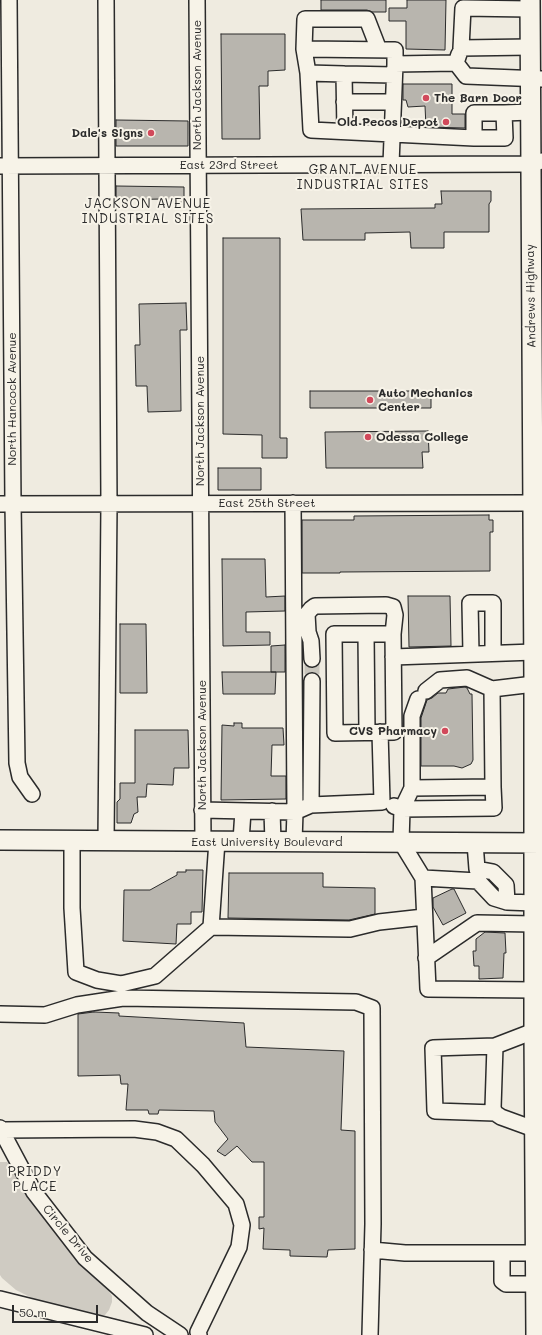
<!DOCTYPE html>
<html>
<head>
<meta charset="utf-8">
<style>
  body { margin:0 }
  #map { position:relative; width:542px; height:1335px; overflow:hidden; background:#efebe0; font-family:Mali,sans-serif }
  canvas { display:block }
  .scale { position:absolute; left:12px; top:1305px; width:86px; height:18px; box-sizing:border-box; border:2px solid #2b2b2b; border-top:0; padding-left:5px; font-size:12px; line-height:14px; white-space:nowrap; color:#2b2b2b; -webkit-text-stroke:3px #f7f3e8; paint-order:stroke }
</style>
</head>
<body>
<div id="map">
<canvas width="542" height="1335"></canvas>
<div class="scale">50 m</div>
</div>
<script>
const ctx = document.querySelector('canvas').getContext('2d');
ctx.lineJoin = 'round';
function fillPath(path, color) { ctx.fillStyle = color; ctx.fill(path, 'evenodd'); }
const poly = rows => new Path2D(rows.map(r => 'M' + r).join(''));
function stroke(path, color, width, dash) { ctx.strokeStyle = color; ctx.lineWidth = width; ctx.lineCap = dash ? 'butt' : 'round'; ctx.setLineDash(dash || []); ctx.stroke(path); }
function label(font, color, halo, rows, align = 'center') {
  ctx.font = font + ' Mali,sans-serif'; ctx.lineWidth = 4; ctx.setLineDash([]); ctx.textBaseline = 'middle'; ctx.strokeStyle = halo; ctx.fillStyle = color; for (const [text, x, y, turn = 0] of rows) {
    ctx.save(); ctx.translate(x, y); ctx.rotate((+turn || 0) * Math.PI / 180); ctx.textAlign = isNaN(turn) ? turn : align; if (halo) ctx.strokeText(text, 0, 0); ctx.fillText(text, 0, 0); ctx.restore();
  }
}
fillPath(poly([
  [0,1162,7,1162,14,1169,34,1203,64,1244,108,1289,112,1296,112,1302,109,1310,105,1315,100,1315,36,1300,16,1290,2,1278,0,1275]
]), '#cfcbc2');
const building = poly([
  [321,0,386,0,386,12,372,12,367,10,321,10,321,0],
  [407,0,446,0,445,50,406,49,406,21,389,21,389,8,407,8,407,0],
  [221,34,285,34,285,70,268,71,268,86,259,86,260,139,222,139,221,34],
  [403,84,452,84,452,114,465,114,465,128,426,127,425,106,408,107,406,100,403,100,403,84],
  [116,120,188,121,188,146,116,146,116,120],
  [116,186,184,187,184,202,160,202,161,199,116,200,116,186],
  [441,191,491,191,491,201,489,204,489,232,444,232,444,248,411,248,410,232,365,233,365,240,303,240,301,209,435,208,435,204,442,204,441,191],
  [223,238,280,238,280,438,287,438,287,458,262,458,262,435,223,434,223,238],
  [186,303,187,330,180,330,181,411,148,412,147,386,136,386,135,345,140,345,139,304,186,303],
  [310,391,431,391,431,408,310,408,310,391],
  [428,431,429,452,422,452,423,468,326,468,325,432,428,431],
  [218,468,261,468,261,490,218,490,218,468],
  [489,515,489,520,493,520,493,532,490,532,490,571,340,572,340,573,302,573,302,520,354,520,354,516,489,515],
  [222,559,265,559,266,597,285,596,285,611,246,612,246,632,270,632,270,645,223,646,222,559],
  [408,596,450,596,451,646,409,647,408,596],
  [120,624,146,624,147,693,120,693,120,624],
  [285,645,285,672,271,672,271,646,285,645],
  [222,672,276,672,275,694,223,694,222,672],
  [465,687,467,688,470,694,472,694,473,760,471,764,462,768,454,766,421,766,421,718,427,700,432,698,438,693,446,693,448,689,465,687],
  [234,723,242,723,242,728,283,728,284,745,272,745,271,776,286,776,286,799,221,800,222,725,234,726,234,723],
  [135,730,188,730,189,768,174,768,173,785,147,784,146,797,137,797,138,812,134,814,131,823,117,823,117,802,120,799,120,783,135,783,135,730],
  [186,870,203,870,202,912,191,912,191,924,177,924,176,944,123,941,124,890,150,890,177,875,177,872,186,872,186,870],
  [229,873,323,873,323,887,375,888,375,914,349,920,228,918,229,873],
  [452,889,454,889,466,913,443,925,433,907,433,898,452,889],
  [485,932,505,933,506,953,504,953,503,978,479,979,479,966,474,966,473,951,476,951,476,939,485,932],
  [94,1012,119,1013,119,1016,244,1023,246,1047,344,1051,341,1130,355,1131,355,1249,328,1250,327,1257,290,1256,290,1250,263,1249,264,1228,259,1229,259,1217,264,1217,264,1162,252,1162,237,1146,225,1156,217,1151,228,1139,215,1122,214,1111,159,1110,158,1114,149,1114,148,1110,126,1110,128,1084,121,1084,120,1075,78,1076,78,1014,94,1012]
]);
fillPath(building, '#b8b5ae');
stroke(building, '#2b2b2b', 1);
stroke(poly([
  [312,659,312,681]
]), '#c8c5bc', 15, [15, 8]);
const minor = poly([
  [9,0,13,504,17,763,20,777,32,794],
  [197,0,203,841],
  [530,47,461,48,463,8,530,9],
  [304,49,305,19,367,19,379,50],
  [459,54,456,63,466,76,542,79],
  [395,64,395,50,304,49,308,73,311,130,474,138,505,138,504,113,474,113,474,138],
  [308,73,344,74],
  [344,102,393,102],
  [504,113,530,112],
  [345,131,344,74,394,75],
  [391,164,395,64,456,63],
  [0,166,530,164,542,161],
  [0,504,533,503],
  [334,634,393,634,394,732,335,733,334,634],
  [366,634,367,732],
  [471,654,470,603,493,603,493,653],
  [393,657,534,652],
  [312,659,311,641,308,632,307,614,311,609,315,606,386,605,393,607,395,615,393,634],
  [426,691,440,680,467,678,492,689,534,684],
  [418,699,412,716,412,788,493,787,492,689],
  [412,788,402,809,401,842,423,878,478,881],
  [311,805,312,681],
  [394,806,402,809,494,808,493,787],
  [202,810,295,812,293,503],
  [272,811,273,842],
  [72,840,72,908,76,972,97,980,121,984,155,976,211,927,350,929,379,922,424,917],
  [106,841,109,504,106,0],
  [241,841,243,811],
  [294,842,295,812,311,805,382,802,380,732],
  [475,843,477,869,493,872,506,885,507,902],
  [478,872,478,881,494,898,507,902,534,903],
  [423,878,428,989,534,990],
  [211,927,217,841],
  [426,958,477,923,534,924],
  [0,1014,45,1015,77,1005,123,998,356,1002,372,1008,373,1224,370,1335],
  [495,1046,433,1048,435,1111,495,1113],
  [0,1128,34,1192,85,1258,147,1313,180,1335],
  [534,1129,501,1117,495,1113,493,1108,495,1046,534,1031,542,1031],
  [2,1130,134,1129,157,1132,176,1139,203,1165,236,1204,242,1225,239,1247,198,1332,199,1335],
  [372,1250,405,1253,535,1253],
  [502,1253,502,1281,506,1284,535,1284],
  [0,1299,145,1335]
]);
const major = poly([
  [530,0,534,684,534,1031,536,1335],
  [0,840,542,843]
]);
stroke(minor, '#2b2b2b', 18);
stroke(major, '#2b2b2b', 22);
stroke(minor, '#f7f3e8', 15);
stroke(major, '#f7f3e8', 19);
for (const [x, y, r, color] of [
  [426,98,4,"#d1495b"],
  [446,122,4,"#d1495b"],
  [151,133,4,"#d1495b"],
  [370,400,4,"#d1495b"],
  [368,437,4,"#d1495b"],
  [445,731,4,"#d1495b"]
]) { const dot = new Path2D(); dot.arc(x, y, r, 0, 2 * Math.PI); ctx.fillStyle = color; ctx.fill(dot); stroke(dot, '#f7f3e8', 1.5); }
label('12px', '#2b2b2b', '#f7f3e8', [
  ["North Jackson Avenue",197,85,-90],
  ["East 23rd Street",229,165],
  ["Andrews Highway",531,296,-91],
  ["North Hancock Avenue",12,399,-90],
  ["North Jackson Avenue",200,421,-90],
  ["East 25th Street",267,503],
  ["North Jackson Avenue",202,745,-90],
  ["East University Boulevard",267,842],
  ["Circle Drive",68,1234,50]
]);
label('bold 12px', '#2b2b2b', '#f7f3e8', [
  ["The Barn Door",434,98],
  ["Old Pecos Depot",438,122,"right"],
  ["Dale's Signs",143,133,"right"],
  ["Auto Mechanics",378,393],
  ["Center",378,407],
  ["Odessa College",376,437],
  ["CVS Pharmacy",437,731,"right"]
], 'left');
ctx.letterSpacing = '1px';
label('13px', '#2b2b2b', '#f7f3e8', [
  ["GRANT AVENUE",363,170],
  ["INDUSTRIAL SITES",363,185],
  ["JACKSON AVENUE",148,204],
  ["INDUSTRIAL SITES",148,219],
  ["PRIDDY",35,1172],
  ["PLACE",35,1187]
]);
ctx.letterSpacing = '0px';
</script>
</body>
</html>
